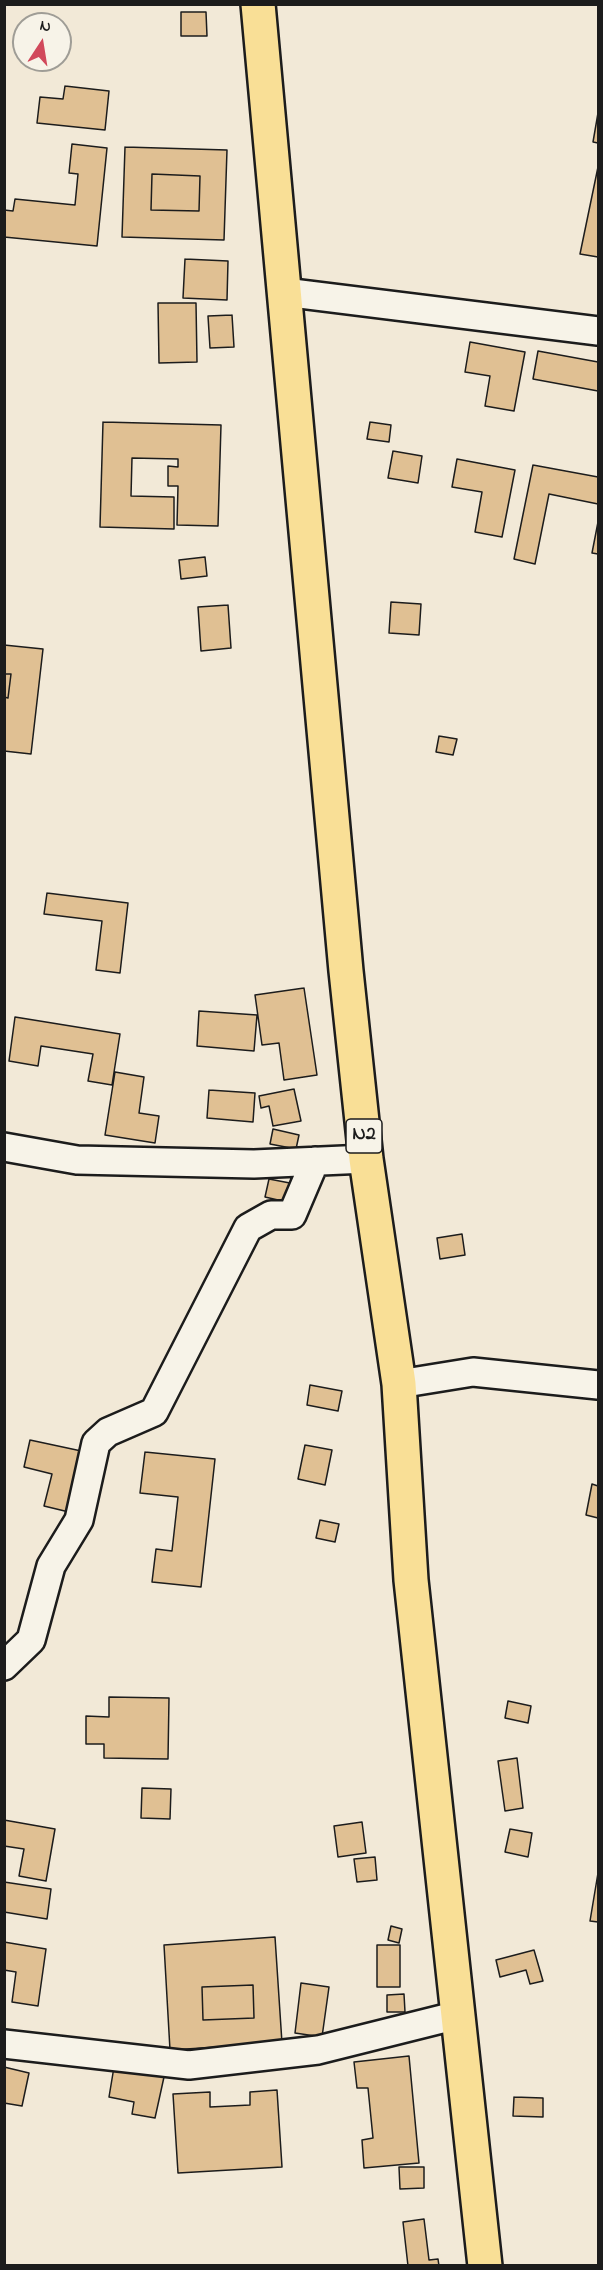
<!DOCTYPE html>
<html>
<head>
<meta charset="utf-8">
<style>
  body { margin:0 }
  #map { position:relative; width:603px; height:2270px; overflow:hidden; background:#f2e9d7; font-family:"Indie Flower",sans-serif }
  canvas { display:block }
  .frame { position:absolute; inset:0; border:6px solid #1c1c1c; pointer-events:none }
  .north { position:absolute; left:12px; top:12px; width:60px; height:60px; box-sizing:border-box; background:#f7f3e8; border:2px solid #9f9d96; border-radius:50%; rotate:12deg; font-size:16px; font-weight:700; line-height:24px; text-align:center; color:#1c1c1c }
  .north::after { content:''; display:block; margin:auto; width:21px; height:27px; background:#d1495b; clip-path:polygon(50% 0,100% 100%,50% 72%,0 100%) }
</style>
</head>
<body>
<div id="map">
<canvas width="603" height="2270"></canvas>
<div class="frame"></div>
<div class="north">N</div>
</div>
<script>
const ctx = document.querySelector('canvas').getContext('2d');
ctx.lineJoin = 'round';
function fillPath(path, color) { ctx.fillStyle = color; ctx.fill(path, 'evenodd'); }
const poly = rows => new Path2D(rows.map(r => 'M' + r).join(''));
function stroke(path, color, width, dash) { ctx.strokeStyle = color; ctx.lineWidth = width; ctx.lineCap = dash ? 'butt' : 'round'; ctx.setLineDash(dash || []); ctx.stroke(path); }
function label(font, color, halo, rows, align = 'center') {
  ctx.font = font + ' "Indie Flower",sans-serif'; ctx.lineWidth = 4.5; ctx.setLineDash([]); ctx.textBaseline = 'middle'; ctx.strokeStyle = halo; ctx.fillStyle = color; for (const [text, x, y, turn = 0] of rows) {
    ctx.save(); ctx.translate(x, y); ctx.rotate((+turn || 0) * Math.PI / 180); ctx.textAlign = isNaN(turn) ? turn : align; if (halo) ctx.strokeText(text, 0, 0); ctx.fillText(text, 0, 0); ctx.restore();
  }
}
const building = poly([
  [181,12,206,12,207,36,181,36,181,12],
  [65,86,109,91,105,130,37,123,40,97,63,99,65,86],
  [598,113,598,143,593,142,598,113],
  [72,144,107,148,97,246,4,237,4,210,13,211,15,199,75,205,78,174,69,173,72,144],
  [125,147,227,150,224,240,122,237,125,147],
  [152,174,200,176,199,211,151,210,152,174],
  [598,167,598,257,580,254,598,167],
  [152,174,200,176,199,211,151,210,152,174],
  [185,259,228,261,227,300,183,298,185,259],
  [158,303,196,303,197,362,159,363,158,303],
  [232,315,234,347,210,348,208,316,232,315],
  [470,342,525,352,514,411,485,406,490,376,465,372,470,342],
  [538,351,598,362,598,391,533,379,538,351],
  [103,422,221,425,218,526,177,525,178,486,168,486,168,466,178,467,178,459,132,458,131,496,174,497,174,529,100,527,103,422],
  [370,422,391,425,389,442,367,439,370,422],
  [393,451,422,456,418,483,388,478,393,451],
  [457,459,515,470,502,537,475,532,482,492,452,487,457,459],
  [533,465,598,477,598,504,549,494,535,564,514,559,533,465],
  [598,522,598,554,592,553,598,522],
  [205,557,207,576,181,579,179,560,205,557],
  [391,602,421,604,419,635,389,633,391,602],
  [228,605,231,648,201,651,198,607,228,605],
  [4,645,43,649,31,754,4,751,4,697,8,698,11,674,4,674,4,645],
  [4,674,11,674,8,698,4,697,4,674],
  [439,736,457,739,453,755,436,752,439,736],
  [47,893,128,903,120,973,96,970,102,921,44,914,47,893],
  [304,988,317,1075,284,1080,279,1043,262,1045,255,995,304,988],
  [199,1011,257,1015,254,1051,197,1046,199,1011],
  [15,1017,120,1034,112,1085,88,1081,93,1054,41,1046,38,1066,9,1061,15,1017],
  [115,1072,144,1077,139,1113,159,1116,155,1143,105,1135,115,1072],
  [294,1089,301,1121,273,1126,269,1106,261,1108,259,1096,294,1089],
  [209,1090,255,1093,253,1122,207,1118,209,1090],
  [273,1129,299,1135,296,1149,270,1144,273,1129],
  [269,1179,295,1184,291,1203,265,1197,269,1179],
  [462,1234,465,1255,440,1259,437,1238,462,1234],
  [310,1385,342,1391,338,1411,307,1405,310,1385],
  [30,1440,86,1452,73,1513,44,1506,52,1474,24,1467,30,1440],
  [305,1445,332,1450,325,1485,298,1479,305,1445],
  [145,1452,215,1459,201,1587,152,1582,156,1549,172,1551,178,1497,140,1493,145,1452],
  [592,1484,598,1486,598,1518,586,1515,592,1484],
  [320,1520,339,1524,335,1542,316,1538,320,1520],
  [109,1697,169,1698,168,1759,104,1758,104,1744,86,1744,86,1716,109,1717,109,1697],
  [508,1701,531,1706,528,1723,505,1718,508,1701],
  [517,1758,523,1808,505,1811,498,1761,517,1758],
  [142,1788,171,1789,170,1819,141,1818,142,1788],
  [4,1820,55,1829,46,1881,19,1876,24,1849,4,1846,4,1820],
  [362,1822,366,1853,338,1857,334,1826,362,1822],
  [510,1829,532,1833,528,1857,505,1852,510,1829],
  [375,1857,377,1880,357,1882,354,1859,375,1857],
  [598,1873,598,1922,590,1921,598,1873],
  [4,1882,51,1889,47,1919,4,1912,4,1882],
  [391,1926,402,1929,399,1943,388,1940,391,1926],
  [275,1937,282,2043,170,2050,164,1945,275,1937],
  [253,1985,254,2018,203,2020,202,1987,253,1985],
  [4,1942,46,1949,38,2006,12,2002,16,1972,4,1970,4,1942],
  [377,1945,400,1945,400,1987,377,1987,377,1945],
  [534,1950,543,1981,530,1984,526,1970,500,1977,496,1960,534,1950],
  [301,1983,329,1987,322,2037,295,2033,301,1983],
  [253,1985,254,2018,203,2020,202,1987,253,1985],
  [404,1994,405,2012,387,2012,387,1995,404,1994],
  [409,2056,419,2163,364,2168,362,2140,373,2138,368,2088,357,2088,354,2062,409,2056],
  [4,2067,29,2073,22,2106,4,2103,4,2067],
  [114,2067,164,2077,155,2118,132,2114,134,2102,109,2097,114,2067],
  [277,2090,282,2167,178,2173,173,2094,210,2092,210,2107,250,2105,250,2092,277,2090],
  [514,2097,543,2098,543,2117,513,2116,514,2097],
  [399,2167,424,2167,424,2188,400,2189,399,2167],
  [424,2219,429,2260,438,2259,439,2266,408,2266,403,2222,424,2219]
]);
fillPath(building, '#e0c093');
stroke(building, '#1c1c1c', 1.5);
const minor = poly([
  [284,292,598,331],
  [4,1147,77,1160,254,1164,366,1159],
  [399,1384,473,1372,598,1385],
  [4,1666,31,1640,51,1566,79,1520,96,1443,108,1432,154,1412,248,1228,271,1215,292,1215,315,1161],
  [4,2044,189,2065,318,2050,458,2015]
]);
const highway = poly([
  [258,4,346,971,366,1159,399,1384,411,1580,485,2266]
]);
stroke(minor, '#1c1c1c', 32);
stroke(highway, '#1c1c1c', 38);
stroke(minor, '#f7f3e8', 27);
stroke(highway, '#f9df96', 33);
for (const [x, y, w] of [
  [364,1136,36]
]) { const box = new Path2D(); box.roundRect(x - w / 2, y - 17, w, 34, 4.5); ctx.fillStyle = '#f7f3e8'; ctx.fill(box); stroke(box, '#1c1c1c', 1.5); }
label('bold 20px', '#1c1c1c', null, [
  ["N2",364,1136]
]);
</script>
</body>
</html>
